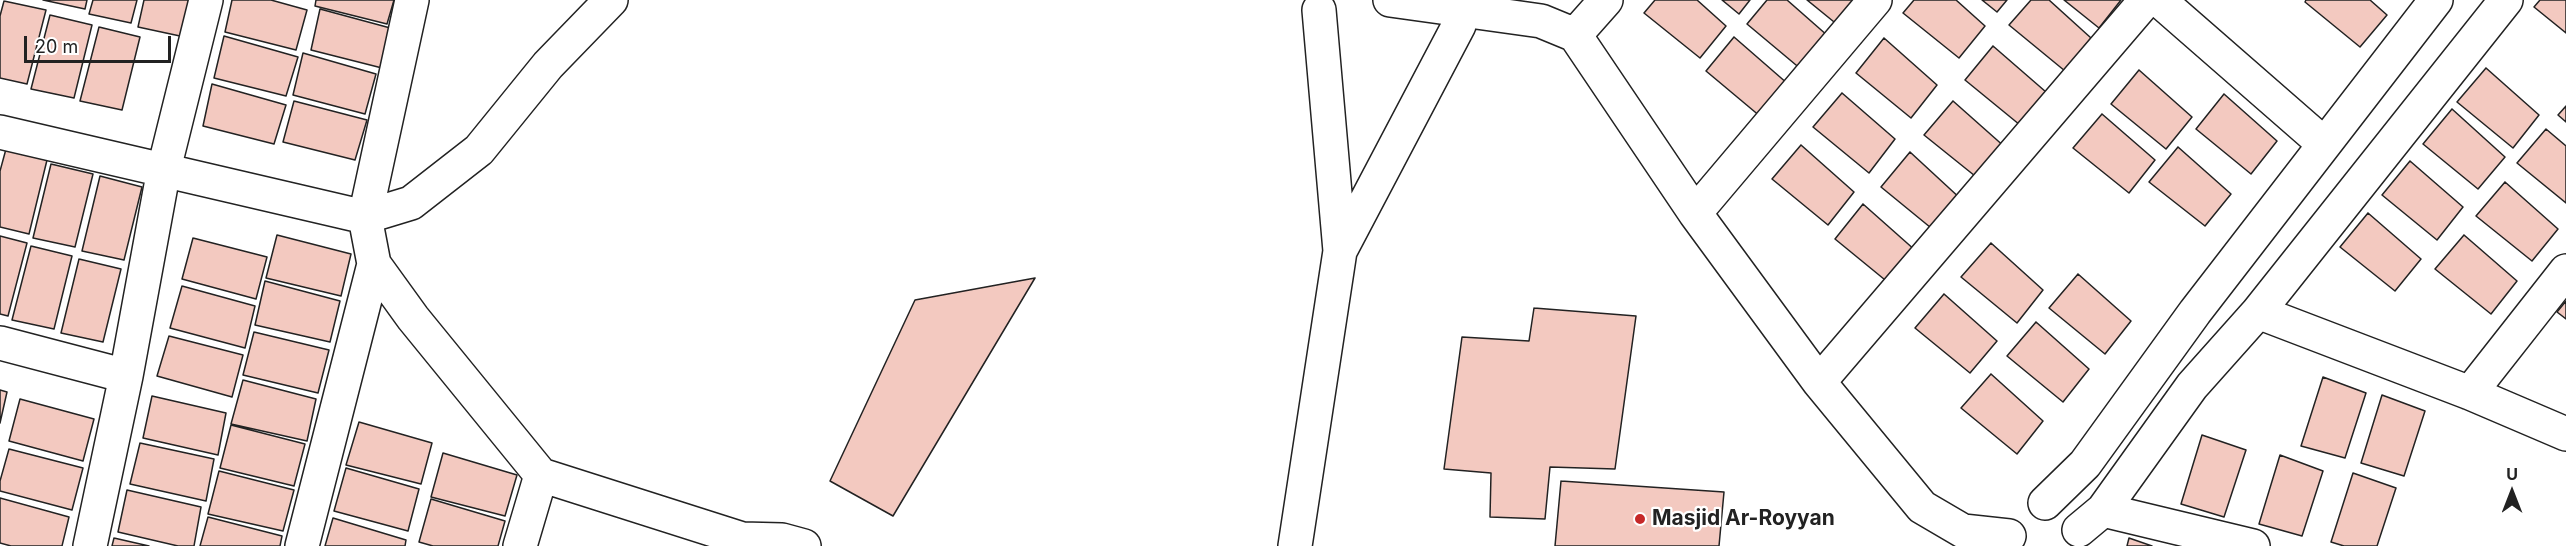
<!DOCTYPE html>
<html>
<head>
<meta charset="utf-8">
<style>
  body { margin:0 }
  #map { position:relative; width:2566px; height:546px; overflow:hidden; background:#fff; font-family:Inter,sans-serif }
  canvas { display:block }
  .north { position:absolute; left:2482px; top:462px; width:60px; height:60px; -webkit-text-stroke:4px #fff; paint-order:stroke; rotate:0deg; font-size:16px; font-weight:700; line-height:24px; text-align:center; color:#222 }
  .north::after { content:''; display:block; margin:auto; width:21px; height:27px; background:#222; clip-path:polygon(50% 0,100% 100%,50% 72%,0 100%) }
  .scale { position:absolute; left:24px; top:36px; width:147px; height:27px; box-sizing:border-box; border:3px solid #222; border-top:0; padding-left:8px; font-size:18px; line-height:21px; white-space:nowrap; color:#222; -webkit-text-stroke:4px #fff; paint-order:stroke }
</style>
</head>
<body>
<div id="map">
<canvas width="2566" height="546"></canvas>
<div class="north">U</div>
<div class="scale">20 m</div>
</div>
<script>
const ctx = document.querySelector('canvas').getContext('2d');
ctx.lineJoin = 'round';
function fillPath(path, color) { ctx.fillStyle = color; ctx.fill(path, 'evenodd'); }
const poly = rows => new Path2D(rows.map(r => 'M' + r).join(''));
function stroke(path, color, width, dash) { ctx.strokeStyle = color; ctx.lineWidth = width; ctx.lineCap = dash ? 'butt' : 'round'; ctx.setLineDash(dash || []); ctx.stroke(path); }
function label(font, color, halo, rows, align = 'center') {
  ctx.font = font + ' Inter,sans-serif'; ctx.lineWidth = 4.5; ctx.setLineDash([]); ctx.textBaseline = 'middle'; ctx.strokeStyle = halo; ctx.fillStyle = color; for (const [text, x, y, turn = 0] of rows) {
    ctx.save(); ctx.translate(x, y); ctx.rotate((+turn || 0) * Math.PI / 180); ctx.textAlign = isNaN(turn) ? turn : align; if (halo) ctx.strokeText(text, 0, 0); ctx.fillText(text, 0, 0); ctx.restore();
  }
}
const building = poly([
  [43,0,87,0,85,9,43,0],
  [93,0,137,0,131,23,89,14,93,0],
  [144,0,189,0,180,36,138,27,144,0],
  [232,0,271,0,307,10,296,50,225,32,232,0],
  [316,0,394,0,387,24,315,6,316,0],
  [1655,0,1697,0,1726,26,1700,58,1644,13,1655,0],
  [1722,0,1750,0,1739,14,1722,0],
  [1767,0,1787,0,1828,36,1802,70,1747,24,1767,0],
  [1807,0,1860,0,1839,26,1807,0],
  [1914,0,1956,0,1985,26,1959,58,1903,13,1914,0],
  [1982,0,2007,0,1997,12,1982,0],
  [2031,0,2049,0,2091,38,2065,71,2009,25,2031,0],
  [2064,0,2121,0,2099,28,2064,0],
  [2306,0,2370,0,2387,15,2360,47,2305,2,2306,0],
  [2540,0,2566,0,2566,33,2534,7,2540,0],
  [4,1,46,10,27,84,0,78,0,16,4,1],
  [320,9,394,29,382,68,311,50,320,9],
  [50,15,92,25,74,98,31,89,50,15],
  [99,27,140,37,122,110,80,101,99,27],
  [224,36,298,57,286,96,214,78,224,36],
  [1734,37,1788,84,1761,117,1706,71,1734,37],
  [1884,38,1937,85,1911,118,1856,73,1884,38],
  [1993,46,2046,92,2020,125,1965,80,1993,46],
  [303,53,376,74,365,114,293,95,303,53],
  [2486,68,2539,115,2513,148,2457,102,2486,68],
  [2139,70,2192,117,2166,149,2111,104,2139,70],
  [212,84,286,105,274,144,203,126,212,84],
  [1842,93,1895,139,1869,173,1813,127,1842,93],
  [2224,94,2277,141,2251,174,2196,129,2224,94],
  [294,101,367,120,355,160,283,142,294,101],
  [1953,101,2006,148,1980,180,1924,135,1953,101],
  [2566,106,2566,122,2558,115,2566,106],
  [2452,109,2505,157,2478,189,2423,144,2452,109],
  [2102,114,2155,160,2129,193,2073,148,2102,114],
  [2546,129,2566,146,2566,203,2517,163,2546,129],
  [1801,145,1854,192,1828,225,1772,179,1801,145],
  [2178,147,2231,194,2205,226,2149,182,2178,147],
  [6,149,47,160,29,234,0,227,0,171,6,149],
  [1910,152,1962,200,1936,232,1881,187,1910,152],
  [2410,161,2463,207,2437,240,2382,195,2410,161],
  [51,164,93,174,75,247,33,238,51,164],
  [100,176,142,187,124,260,82,251,100,176],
  [2505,182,2558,229,2532,261,2476,216,2505,182],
  [1863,204,1916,251,1890,284,1835,239,1863,204],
  [2368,213,2421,259,2395,291,2340,247,2368,213],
  [277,235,351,254,341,296,266,278,277,235],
  [2464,235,2517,281,2491,314,2435,269,2464,235],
  [0,236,27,243,8,316,0,314,0,236],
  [193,238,267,257,256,299,182,279,193,238],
  [1991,243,2043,290,2017,323,1961,277,1991,243],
  [31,246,72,256,54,329,12,320,31,246],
  [79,259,121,269,103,342,61,333,79,259],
  [2078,274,2131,321,2105,354,2049,308,2078,274],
  [1035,278,893,516,830,481,915,300,1035,278],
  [265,281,340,301,330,342,255,325,265,281],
  [182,286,255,306,245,348,170,328,182,286],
  [1944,294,1997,341,1970,373,1915,328,1944,294],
  [2566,301,2566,319,2557,312,2566,301],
  [1534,308,1636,316,1615,469,1550,467,1545,519,1490,517,1491,473,1444,469,1462,337,1529,341,1534,308],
  [2036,322,2089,369,2063,402,2007,356,2036,322],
  [254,332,329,350,318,393,243,375,254,332],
  [169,336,243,355,232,397,157,376,169,336],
  [1991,374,2043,421,2017,454,1961,408,1991,374],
  [2323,377,2366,393,2345,458,2301,446,2323,377],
  [243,380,316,399,307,441,231,424,243,380],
  [0,390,7,392,0,423,0,390],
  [2382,395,2425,411,2404,476,2361,463,2382,395],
  [152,396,226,413,218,455,143,438,152,396],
  [20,399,94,419,83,461,9,441,20,399],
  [359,422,432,443,421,484,346,465,359,422],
  [231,425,305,444,294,486,220,468,231,425],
  [2202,435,2246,450,2224,517,2181,504,2202,435],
  [140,443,214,459,206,501,130,484,140,443],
  [9,449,83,468,72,510,0,491,0,481,9,449],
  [443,453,517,475,505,516,431,497,443,453],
  [2280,455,2323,471,2302,536,2259,524,2280,455],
  [346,468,419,489,408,531,334,511,346,468],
  [219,471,294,490,283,531,208,514,219,471],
  [2353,473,2396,488,2377,546,2344,546,2331,542,2353,473],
  [1561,481,1724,492,1719,546,1555,546,1561,481],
  [127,490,201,507,194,546,178,546,118,532,127,490],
  [0,498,69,517,62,546,11,546,0,543,0,498],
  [431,499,505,521,498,546,433,546,419,542,431,499],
  [208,517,282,536,280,546,200,546,208,517],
  [333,518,406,540,405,546,325,546,333,518],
  [114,538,149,546,112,546,114,538],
  [2129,538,2152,546,2127,546,2129,538]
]);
fillPath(building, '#f3c9c0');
stroke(building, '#222', 1.5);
const street = poly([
  [1390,0,1541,21,1575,35,1695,213,1819,382,1922,507,1963,531,2009,536],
  [2159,0,2324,144],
  [1575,35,1606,0],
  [0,132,365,217,411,203,479,150,548,65,611,0],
  [1695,213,1875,0],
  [1340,251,1459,25],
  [374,264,413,318,541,475,742,539,782,540,804,546],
  [2258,312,2470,393,2566,434],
  [0,343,126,376],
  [1819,382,2146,0],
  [2470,393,2566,271],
  [2045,503,2085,464,2195,312,2436,0],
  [2103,510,2253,546],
  [2079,530,2103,510,2192,386,2258,312,2506,0],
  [90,546,126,376,164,169,206,0],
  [302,546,374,264,365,217,412,0],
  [520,546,541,475],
  [1295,546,1340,251,1319,10]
]);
stroke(street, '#222', 36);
stroke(street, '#fff', 33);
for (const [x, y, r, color] of [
  [1640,519,6,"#c62828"]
]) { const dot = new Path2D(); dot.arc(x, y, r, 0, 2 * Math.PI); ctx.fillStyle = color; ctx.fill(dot); stroke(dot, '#fff', 2); }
label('bold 21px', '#222', '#fff', [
  ["Masjid Ar-Royyan",1652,519]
], 'left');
</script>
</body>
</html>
